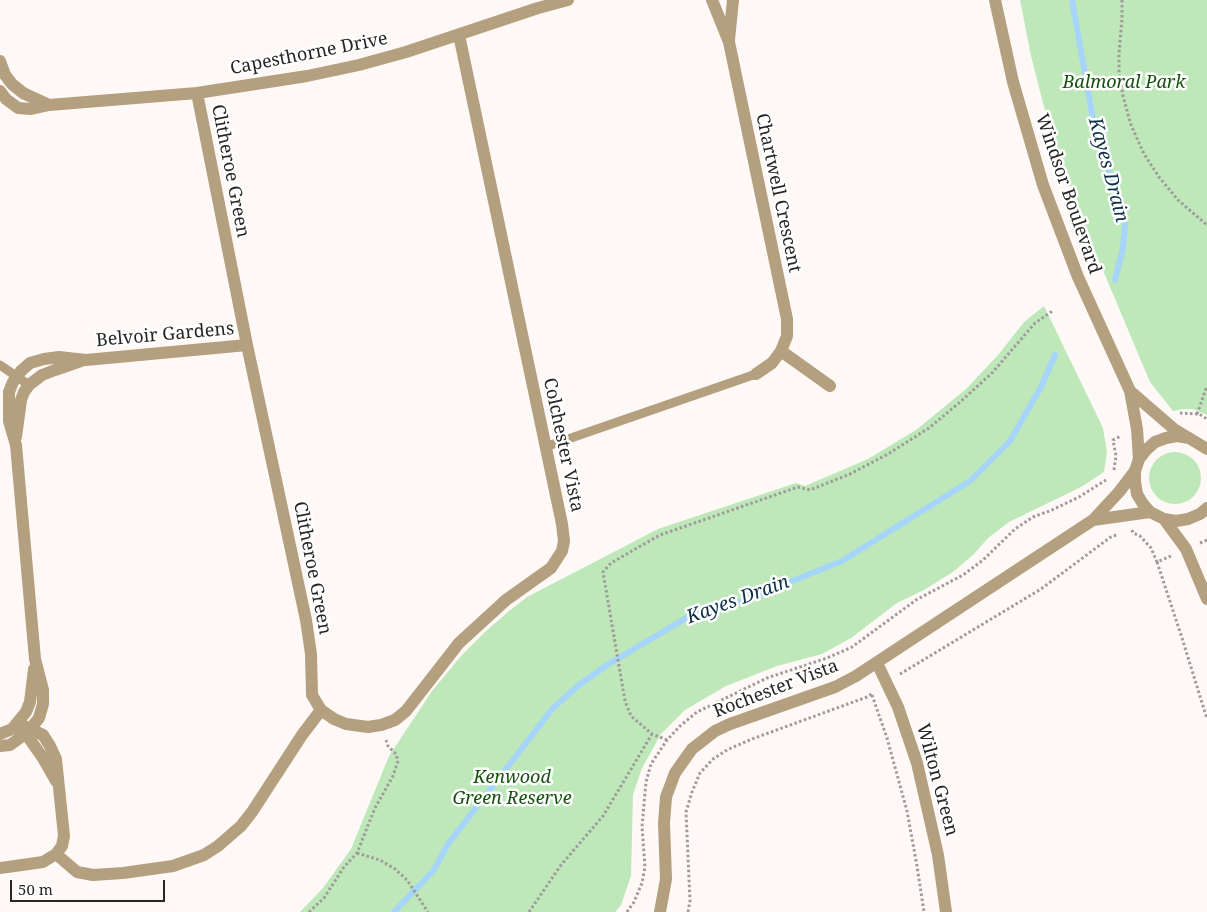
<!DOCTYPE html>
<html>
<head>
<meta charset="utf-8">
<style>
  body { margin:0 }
  #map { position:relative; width:1207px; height:912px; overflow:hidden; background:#fef9f6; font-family:"Noto Serif",serif }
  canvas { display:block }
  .scale { position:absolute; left:10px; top:880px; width:155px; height:22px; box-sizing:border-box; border:2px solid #272624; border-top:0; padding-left:6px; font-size:15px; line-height:18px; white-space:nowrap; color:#272624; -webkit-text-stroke:4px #fff; paint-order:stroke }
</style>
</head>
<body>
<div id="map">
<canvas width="1207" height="912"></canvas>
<div class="scale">50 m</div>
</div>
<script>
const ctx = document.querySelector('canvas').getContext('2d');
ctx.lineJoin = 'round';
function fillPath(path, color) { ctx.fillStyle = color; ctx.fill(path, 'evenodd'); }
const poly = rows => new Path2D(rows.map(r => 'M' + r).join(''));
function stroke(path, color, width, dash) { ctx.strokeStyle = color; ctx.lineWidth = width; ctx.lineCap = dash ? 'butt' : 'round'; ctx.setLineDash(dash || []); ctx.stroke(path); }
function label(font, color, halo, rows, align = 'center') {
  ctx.font = font + ' "Noto Serif",serif'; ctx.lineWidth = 5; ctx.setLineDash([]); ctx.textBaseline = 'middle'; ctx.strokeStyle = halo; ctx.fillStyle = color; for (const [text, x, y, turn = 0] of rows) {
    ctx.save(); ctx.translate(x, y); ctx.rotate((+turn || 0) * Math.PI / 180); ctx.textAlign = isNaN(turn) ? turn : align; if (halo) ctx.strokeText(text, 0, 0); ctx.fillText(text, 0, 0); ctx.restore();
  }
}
fillPath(poly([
  [1020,0,1207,0,1207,415,1193,409,1183,409,1173,411,1150,382,1086,230,1053,142,1031,56],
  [1044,306,1103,428,1107,452,1104,472,1081,487,1009,522,988,538,974,554,953,572,924,590,897,603,851,638,822,654,777,666,726,686,685,710,661,734,642,768,633,795,631,876,621,905,615,912,300,912,323,888,351,849,389,756,432,691,461,656,485,632,509,611,527,597,658,529,796,483,805,486,868,459,916,430,966,389,999,354,1024,322],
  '1149 478a26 26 0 1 1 52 0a26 26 0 1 1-52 0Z'
]), '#bee8b9');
stroke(poly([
  [1072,0,1093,119,1125,224,1123,248,1115,280],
  [394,912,434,870,448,844,553,708,579,685,607,665,693,614,737,603,842,561,970,481,1010,441,1041,387,1055,355]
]), '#a7d5f9', 6);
stroke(poly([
  [1122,0,1122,19,1119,53,1119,73,1123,96,1131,125,1144,154,1159,177,1178,200,1207,225],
  [1180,413,1199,414,1207,419],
  [1197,414,1207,386],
  [1114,470,1116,456,1113,440,1121,436],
  [1132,530,1133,533,1140,536,1151,548,1157,562,1171,556],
  [1200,543,1207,540],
  [1157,562,1182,638,1207,719],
  [900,674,1041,589,1112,536,1118,535],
  [872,695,887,738,907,811,917,866,924,912],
  [667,740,652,734,631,716,625,701,603,572,611,563,660,535,798,487,810,490,850,474,888,454,929,428,959,403,992,373,1035,323,1054,310],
  [357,853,380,860,395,869,407,880,428,912],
  [309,912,324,898,344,867,357,853,375,808,393,776,398,761,396,754,388,746,386,740],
  [529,912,561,865,603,816,652,734],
  [627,912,634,902,642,883,645,867,642,827,644,804,646,782,651,764,667,740,680,726,697,712,767,678,827,658,852,647,916,600,963,575,983,560,1015,529,1033,517,1052,510,1079,497,1106,480],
  [688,912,690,901,686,812,692,792,700,773,713,759,727,750,752,739,867,697,873,693]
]), '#9e9b98', 3, [2.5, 2.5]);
stroke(poly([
  [0,365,29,385],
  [545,447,756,374]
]), '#b49f7e', 9);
stroke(poly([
  [712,0,729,42,787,319,787,336,781,351,772,363,756,374],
  [729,40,733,0],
  [0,61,5,75,12,84,23,93,49,105],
  [0,91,6,99,18,108,31,109,49,105,197,93,249,85,307,76,359,65,406,52,538,8,568,0],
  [781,351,830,386],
  [16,437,21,400,24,392,29,385,42,375,55,370,81,361],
  [1093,520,1150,512],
  [877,663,898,707,917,763,938,855,946,912],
  [321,710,334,719,346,724,368,727,381,725,395,720,406,711,459,643,506,600,551,568,562,551,564,541,562,524,459,35],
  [21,727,43,758,56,781],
  [0,734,12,729,26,712,30,702,34,669],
  [0,746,10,745,28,732,39,718,43,704,43,690,35,659,16,445,9,421,9,392,13,382,21,371,30,363,44,359,59,357,86,360,247,345],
  [56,854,77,872,93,875,123,873,173,866,204,855,218,846,241,826,252,812,302,735,321,710,312,695,311,654,306,620,247,345,197,93],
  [0,868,43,862,56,854,62,846,64,836,56,759,50,746,43,735,18,723],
  [660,912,666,879,664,823,666,797,675,773,692,749,715,731,730,724,835,687,856,676,1093,520,1119,492,1135,471]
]), '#b49f7e', 12);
stroke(poly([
  [995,0,1013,82,1043,185,1078,277,1130,391,1137,429,1139,459],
  [1130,391,1174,429,1187,437],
  [1207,449,1189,438,1177,436,1166,438,1155,442,1146,450,1139,459,1135,471,1135,482,1137,494,1143,504,1150,512,1164,519,1176,521,1188,519,1200,514,1207,508],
  [1164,519,1186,549,1207,599]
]), '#b49f7e', 12);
label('18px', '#272624', '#fff', [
  ["Capesthorne Drive",309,54,-11],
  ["Clitheroe Green",230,171,79],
  ["Chartwell Crescent",778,193,78],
  ["Windsor Boulevard",1068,194,71],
  ["Belvoir Gardens",165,335,-5],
  ["Colchester Vista",563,445,78],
  ["Clitheroe Green",312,568,79],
  ["Rochester Vista",776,689,-21],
  ["Wilton Green",937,780,75]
]);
label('italic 18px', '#14520d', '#fff', [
  ["Balmoral Park",1124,83],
  ["Kenwood",512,778],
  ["Green Reserve",512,799]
]);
label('italic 19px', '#0d2f47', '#fff', [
  ["Kayes Drain",1108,170,75],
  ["Kayes Drain",738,600,-20]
]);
</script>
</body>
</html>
